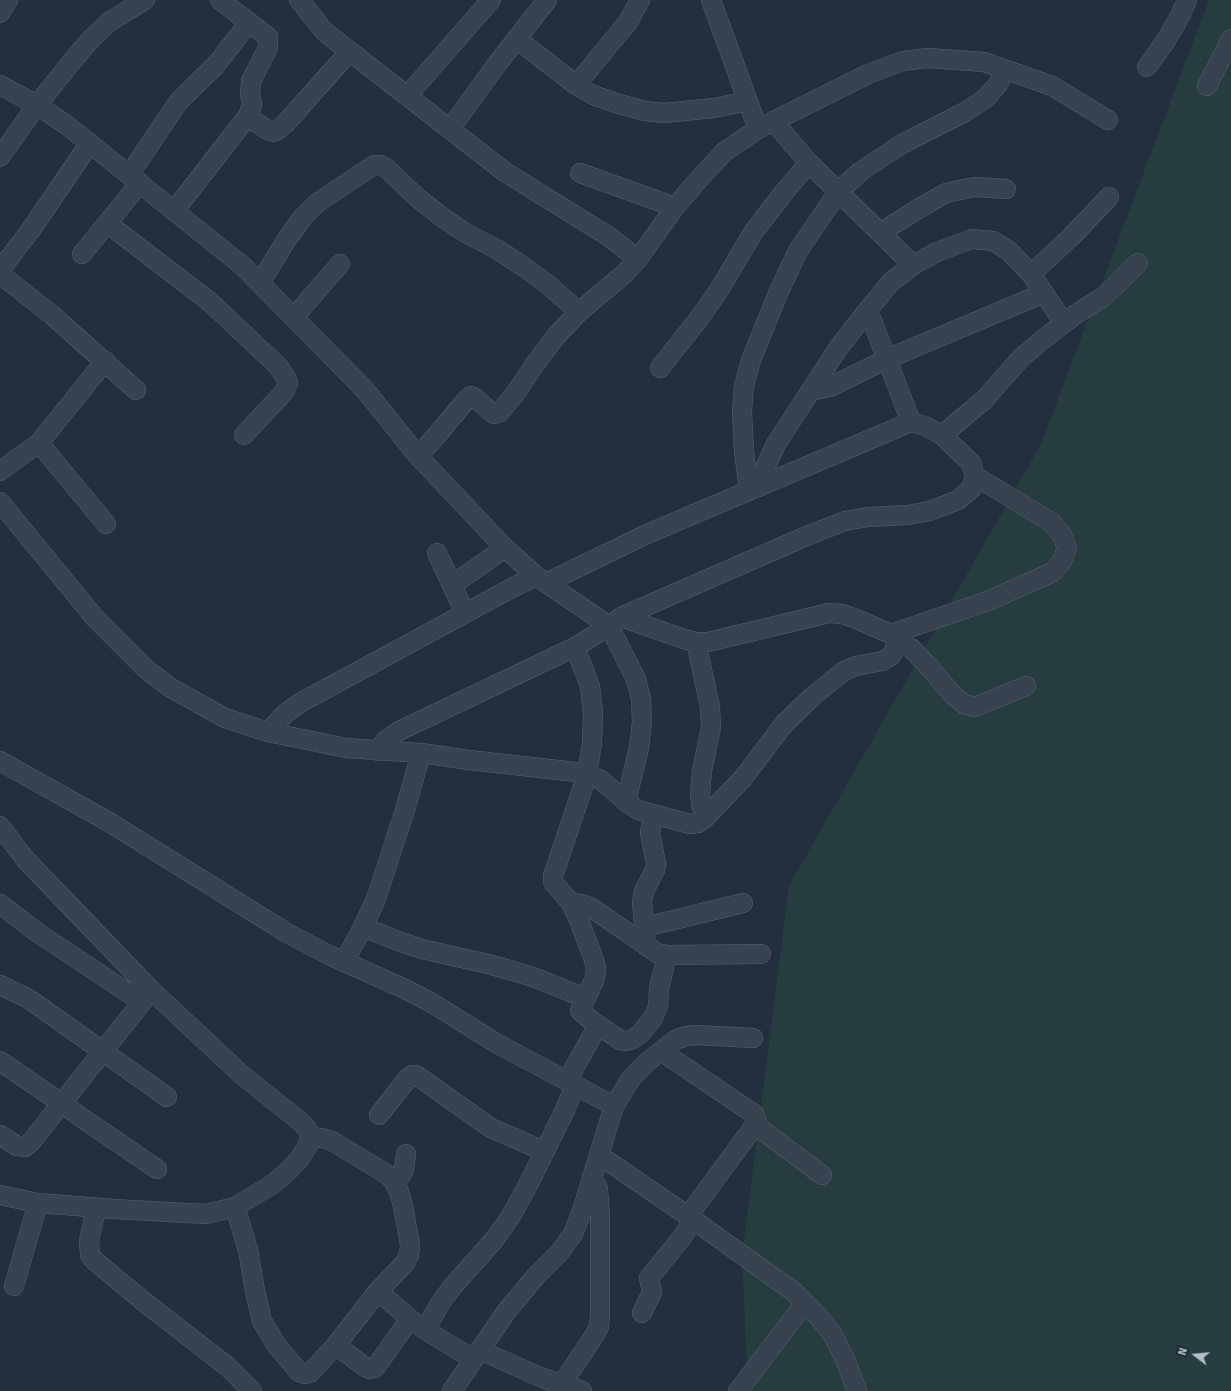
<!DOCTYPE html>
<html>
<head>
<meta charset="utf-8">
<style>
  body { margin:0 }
  #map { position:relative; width:1231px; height:1391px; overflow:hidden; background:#242f3e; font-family:"Fira Sans",sans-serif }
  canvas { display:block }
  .north { position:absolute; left:1175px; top:1335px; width:40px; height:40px; -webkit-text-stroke:3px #1d2633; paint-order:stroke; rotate:286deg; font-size:11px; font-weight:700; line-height:16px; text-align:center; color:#b4bcc9 }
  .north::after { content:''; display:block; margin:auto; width:14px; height:18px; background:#b4bcc9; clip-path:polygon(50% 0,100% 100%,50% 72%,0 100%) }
</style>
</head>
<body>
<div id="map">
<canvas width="1231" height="1391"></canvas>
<div class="north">N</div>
</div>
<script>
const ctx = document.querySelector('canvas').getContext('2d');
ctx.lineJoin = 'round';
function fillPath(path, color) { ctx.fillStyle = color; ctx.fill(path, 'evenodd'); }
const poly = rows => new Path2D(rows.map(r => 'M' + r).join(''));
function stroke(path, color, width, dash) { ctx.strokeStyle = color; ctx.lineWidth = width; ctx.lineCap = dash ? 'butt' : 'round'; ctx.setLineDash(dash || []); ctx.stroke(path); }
fillPath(poly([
  [1209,0,1231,0,1231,1391,748,1391,742,1255,789,886,1041,444]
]), '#263c3f');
const minor = poly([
  [299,0,325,32,505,172,608,236,638,259,675,207,699,179,724,152,758,129,711,0],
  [0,13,8,0],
  [517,39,576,85,593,95,619,104,645,111,664,113,714,108,748,101],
  [1147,67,1165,42,1180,16,1187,0],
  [0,85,37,105,68,126,243,266,366,391,418,456,505,548,536,576,609,626,621,617,684,639,696,642,708,642,829,613,842,614,854,618,891,634,896,641,895,649,891,656,882,661,856,666,844,671,813,696,784,724,744,777,705,818,698,823,690,824,638,810,629,804,601,780,576,772,469,760,421,753,346,748,268,732,225,718,171,688,146,669,95,618,0,502],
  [576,85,628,22,640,0],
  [1207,86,1231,39],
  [407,96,491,0],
  [247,117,268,130,273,132,278,130,285,124,350,51],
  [773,121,809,163,913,265],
  [450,129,497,64,547,0],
  [758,129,868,74,903,61,928,58,984,62,1052,86,1108,120],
  [0,157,37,105,73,60,91,39,109,22,145,0],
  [580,173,675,207],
  [129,175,179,101,216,65,249,22],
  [174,211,247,117,250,111,252,104,250,94,251,81,268,48,268,37,220,0],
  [107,223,210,302,278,366,286,378,288,383,284,392,244,435],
  [880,233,918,209,946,193,974,187,1006,189],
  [82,254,140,183],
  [0,270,30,231,90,143],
  [0,274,52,315,136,390],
  [1031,274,1071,237,1109,197],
  [260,283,287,239,303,217,317,203,374,165,380,165,386,168,419,199,442,217,464,232,498,250,521,265,546,283,579,312],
  [868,310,911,422],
  [294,317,340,264],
  [660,368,701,316,719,290,754,231,786,190,809,163],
  [810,391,830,387,887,359,1044,293],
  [942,435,984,400,1021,358,1042,340,1076,314,1103,297,1115,286,1138,263],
  [39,443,106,524],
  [418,456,437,435,467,399,471,396,475,398,490,411,494,414,500,412,517,391,535,364,557,335,579,312,624,274,638,259],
  [0,471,39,443,105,361],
  [759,487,766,466,776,444,839,347,868,310,890,283,913,265,937,252,972,239,993,241,1009,251,1031,274,1064,323],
  [749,491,744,451,742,411,744,386,751,360,780,289,798,251,838,192,861,171,902,144,965,112,986,98,998,84,1005,70],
  [437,553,465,613],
  [546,583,647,534,911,422,925,426,942,435,971,463,975,476,971,489,958,500,930,511,908,515,868,517,845,521,809,535,621,617],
  [452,585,505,548],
  [891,634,988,601,1053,572,1062,561,1067,548,1062,535,1051,522,975,476],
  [896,641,911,648,930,668,953,695,964,704,975,707,1026,686],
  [696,642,710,707,711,727,702,771,700,794,701,804,705,818],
  [575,647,590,686,593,713,592,743,587,775,553,876,553,882,571,903,579,920,594,960,596,969,595,978,580,1011,592,1021,620,1040,626,1041,631,1040,640,1034,653,1018,658,1006,659,989,667,955],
  [268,732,286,713,298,704,508,590,536,576],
  [378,751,385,741,399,731,575,647,609,626,636,679,641,699,642,722,639,748,626,802],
  [0,761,109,822,287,933,329,955,405,989,432,1003,496,1043,614,1106],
  [0,826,26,860,150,989,242,1075,301,1122,307,1129,311,1137,307,1147,300,1158,289,1170,273,1184,235,1207,206,1214,114,1209,38,1203,0,1195],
  [571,903,581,904,592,908,657,953,667,955,761,954],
  [0,904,38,933,142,1002],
  [363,927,398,941,422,949,488,964,513,971,536,978,585,998],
  [645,927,743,903],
  [646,946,642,902,644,891,655,870,656,863,650,833,653,815],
  [344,962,363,927,376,899,405,810,421,753],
  [0,985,29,999,167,1097],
  [661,1051,754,1114,756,1119,755,1125,688,1216],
  [0,1061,61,1103,85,1120,157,1169],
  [567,1081,598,1025],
  [379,1115,408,1078,412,1075,416,1075,491,1128,544,1151],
  [755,1125,822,1175],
  [0,1135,17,1146,25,1147,31,1142,142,1002,150,989],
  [311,1137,322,1138,332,1141,385,1173,393,1180,400,1177,404,1170,406,1154],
  [599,1155,688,1216,794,1292,817,1315,833,1335,845,1359,857,1391],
  [235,1207,248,1250,255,1291,262,1321,277,1346,299,1372,305,1374,310,1373,336,1345,378,1291,405,1263,409,1255,410,1245,403,1206,399,1192,393,1180],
  [96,1208,89,1241,90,1255,95,1261,143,1301,228,1367,252,1391],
  [14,1286,38,1203],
  [378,1291,410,1319,425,1330,473,1359],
  [642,1313,652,1292,649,1278,683,1236,693,1220],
  [425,1330,441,1302,453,1286,494,1240,511,1216,528,1185,565,1110,575,1085],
  [336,1345,365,1367,370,1369,375,1368,410,1319],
  [480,1350,540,1377,582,1391],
  [562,1384,594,1336,599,1327,600,1315,600,1217,598,1189,592,1176],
  [452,1391,506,1312,536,1276,560,1252,573,1234,582,1211,614,1106,630,1080,647,1062,675,1040,686,1036,696,1035,753,1038],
  [738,1391,805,1303]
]);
stroke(minor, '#565f6c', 20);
stroke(minor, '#38414e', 19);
</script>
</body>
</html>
